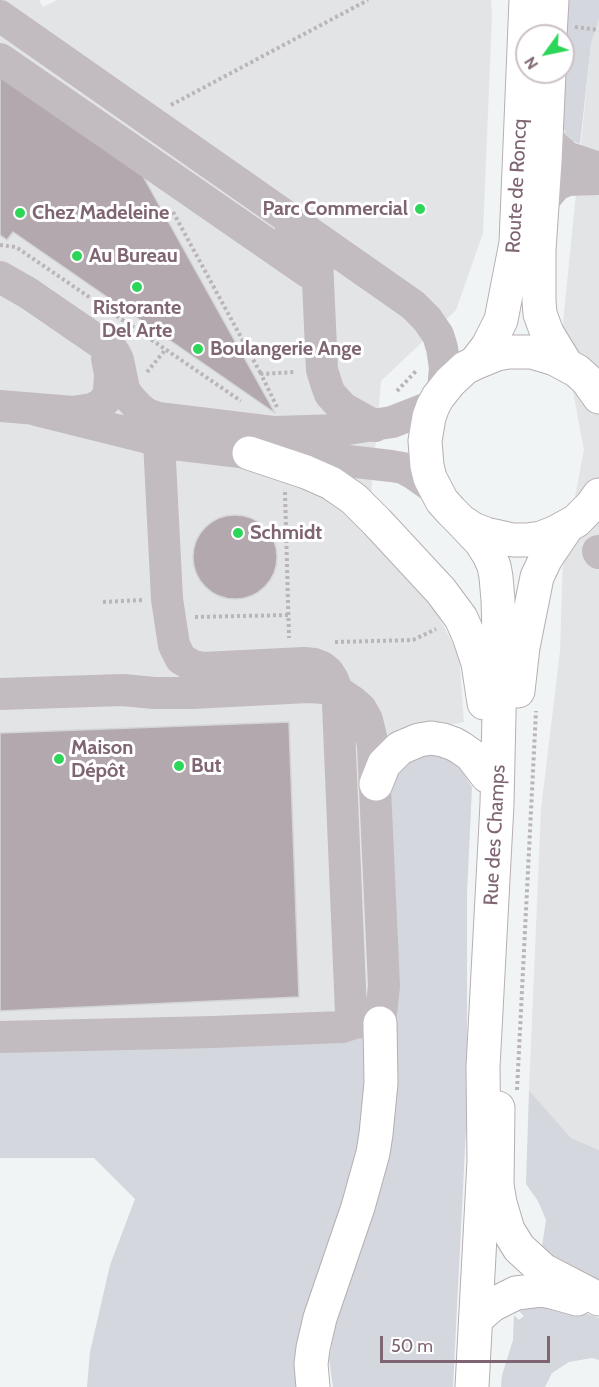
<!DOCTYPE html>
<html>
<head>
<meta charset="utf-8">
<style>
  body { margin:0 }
  #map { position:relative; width:599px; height:1387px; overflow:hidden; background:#f0f4f4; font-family:Cabin,sans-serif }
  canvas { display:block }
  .north { position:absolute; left:515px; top:24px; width:60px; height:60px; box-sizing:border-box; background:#fff; border:2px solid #ccc1c7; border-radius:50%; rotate:237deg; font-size:16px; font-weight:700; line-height:24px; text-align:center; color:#7f6573 }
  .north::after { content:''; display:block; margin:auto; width:21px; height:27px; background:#2dd659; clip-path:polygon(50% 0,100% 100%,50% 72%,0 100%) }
  .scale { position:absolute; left:380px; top:1336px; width:170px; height:27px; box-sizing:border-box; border:3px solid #7f6573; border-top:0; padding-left:8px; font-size:18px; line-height:21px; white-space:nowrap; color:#7f6573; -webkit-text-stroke:4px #fff; paint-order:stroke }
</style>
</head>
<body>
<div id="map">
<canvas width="599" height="1387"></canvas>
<div class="north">N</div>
<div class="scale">50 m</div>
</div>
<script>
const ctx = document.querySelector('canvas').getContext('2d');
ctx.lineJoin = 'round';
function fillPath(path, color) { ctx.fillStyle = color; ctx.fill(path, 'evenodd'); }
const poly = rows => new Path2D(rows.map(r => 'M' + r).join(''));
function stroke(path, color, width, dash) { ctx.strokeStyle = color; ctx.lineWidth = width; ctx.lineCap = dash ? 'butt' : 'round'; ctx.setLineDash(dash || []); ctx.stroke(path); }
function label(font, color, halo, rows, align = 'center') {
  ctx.font = font + ' Cabin,sans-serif'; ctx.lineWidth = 6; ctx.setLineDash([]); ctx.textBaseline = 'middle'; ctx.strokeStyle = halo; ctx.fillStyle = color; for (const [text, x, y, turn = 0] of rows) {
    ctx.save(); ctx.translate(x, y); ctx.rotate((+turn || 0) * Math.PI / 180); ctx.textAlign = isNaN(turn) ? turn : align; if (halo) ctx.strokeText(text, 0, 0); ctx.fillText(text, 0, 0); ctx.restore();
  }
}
fillPath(poly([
  [0,0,39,0,43,7,57,0,491,0,492,16,483,233,456,310,381,381,368,530,435,610,459,655,464,722,387,738,396,1034,0,1053],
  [599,19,599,1150,571,1138,529,1090,541,809,560,651,563,559,584,450,562,333,591,44]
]), '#e3e4e5');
fillPath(poly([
  [566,0,599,0,599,19,591,44,580,144,568,139,560,120,567,14],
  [431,753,445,757,459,766,472,787,467,894,467,1109,453,1387,333,1387,329,1359,338,1313,373,1209,388,780,397,766],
  [370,1035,368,1121,301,1387,87,1387,90,1352,110,1265,135,1199,94,1158,0,1158,0,1053],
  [529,1090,571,1138,599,1150,599,1285,541,1253,546,1220,538,1201,526,1184],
  [566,1306,599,1318,599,1360,592,1358,569,1362,552,1373,545,1387,501,1387,502,1375,513,1340,514,1315,519,1320,524,1316,515,1307]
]), '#d4d7dd');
const building = poly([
  [0,71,139,169,275,413,13,232,7,240,0,235,0,71],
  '193 557a42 42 0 1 1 84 0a42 42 0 1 1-84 0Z',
  [289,722,299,997,0,1011,0,733,289,722]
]);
fillPath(building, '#b4a8af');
stroke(building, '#d3d5d5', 1.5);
const major = poly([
  [550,36,552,0],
  [549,72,545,161,539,250,539,301,540,314,547,333,566,364],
  [475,363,488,346,501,320,516,243,526,0],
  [599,397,587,380,577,371,555,359,532,352,508,352,497,354,475,363,465,368,450,382,438,397,433,406,429,417,425,441,427,466,430,478,442,501,451,511,461,521,473,529,486,534,513,540,527,540,541,538,554,533,576,521,592,505,599,495],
  [249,453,306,472,331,483,354,499,377,522,441,591,461,618,469,636,478,663,484,703],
  [461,521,481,542,489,555,494,566,496,577,498,600,500,669,497,804,483,1067,484,1161,472,1387],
  [518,691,523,647,537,577,546,558,567,527],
  [376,784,384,764,400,748,419,740,431,738,443,740,454,744,461,748,471,755,487,776]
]);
const highway = poly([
  [498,1108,497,1185,500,1203,508,1230,519,1248,543,1270,599,1299],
  [476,1319,492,1305,516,1293,541,1290,552,1292,577,1299],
  [313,1387,311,1364,313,1348,320,1318,358,1207,373,1153,376,1134,381,1083,380,1023]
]);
stroke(major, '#b6aeb3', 35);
stroke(highway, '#b5aeb2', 35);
stroke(poly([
  [575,27,599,30],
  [171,105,368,0],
  [173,212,261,374],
  [0,245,16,247,241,401],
  [147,372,166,349],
  [397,391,417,370],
  [277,407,261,374,295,372],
  [285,492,289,638],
  [103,602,142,600],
  [195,617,288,615],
  [335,642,413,640,436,629],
  [517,1090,536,711]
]), '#bab5b8', 4, [3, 3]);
stroke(poly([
  [0,16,413,305,427,319,438,335,442,348,445,368,443,390],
  [0,59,308,272],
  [546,134,555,147,567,157,593,166,599,167],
  [542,202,556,185,568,180,599,179],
  [290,234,305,244,311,250,317,260,322,370,327,386,330,394,343,408,375,426],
  [0,277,28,293,114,352,118,360,124,389,128,396,139,408,147,414,158,418,273,432,342,430,392,422,433,406],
  [0,406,73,412,92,409,100,405,106,399,109,392,110,374,107,358],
  [36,410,173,444,249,453,296,455,391,466,403,468,414,474,435,489],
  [598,551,599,553],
  [0,694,123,690,154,693,192,693,308,687,324,688,337,691,352,701,361,709,367,720,373,745,384,986,380,1023,358,1022,355,1020,351,1013,338,704,337,691,333,680,328,672,322,667,314,664,304,663,203,668,193,666,181,659,174,645,167,599,159,441],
  [0,1037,213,1032,342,1027,358,1022]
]), '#c2bbbf', 32);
stroke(major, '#fff', 33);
stroke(highway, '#fff', 33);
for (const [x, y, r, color] of [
  [420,209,6,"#2dd659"],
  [20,213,6,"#2dd659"],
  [77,256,6,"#2dd659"],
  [137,287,6,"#2dd659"],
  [198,349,6,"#2dd659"],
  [238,533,6,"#2dd659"],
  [59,759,6,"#2dd659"],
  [179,766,6,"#2dd659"]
]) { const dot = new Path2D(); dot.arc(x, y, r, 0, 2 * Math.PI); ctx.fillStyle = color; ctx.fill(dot); stroke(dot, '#fff', 2); }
label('20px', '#7f6573', '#fff', [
  ["Route de Roncq",517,186,-87],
  ["Rue des Champs",495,835,-87]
]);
label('bold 20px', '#7f6573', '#fff', [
  ["Parc Commercial",408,209,"right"],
  ["Chez Madeleine",32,213],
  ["Au Bureau",89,256],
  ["Ristorante",137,308,"center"],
  ["Del Arte",137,331,"center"],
  ["Boulangerie Ange",210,349],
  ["Schmidt",250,533],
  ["Maison",71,748],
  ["Dépôt",71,771],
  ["But",191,766]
], 'left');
</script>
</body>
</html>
